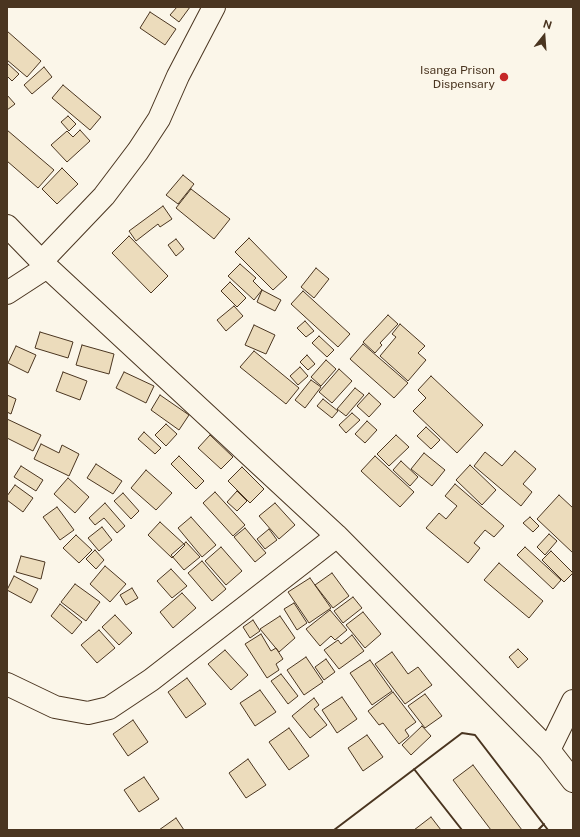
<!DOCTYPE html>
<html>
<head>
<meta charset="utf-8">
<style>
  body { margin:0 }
  #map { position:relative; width:580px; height:837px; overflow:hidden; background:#fbf6e9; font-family:"Public Sans",sans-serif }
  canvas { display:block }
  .frame { position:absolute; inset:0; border:8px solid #4a3520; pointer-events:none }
  .north { position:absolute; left:524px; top:16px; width:40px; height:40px; -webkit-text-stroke:3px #fbf6e9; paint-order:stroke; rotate:17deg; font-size:11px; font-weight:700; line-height:16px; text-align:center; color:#4a3520 }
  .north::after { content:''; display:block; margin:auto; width:14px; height:18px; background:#4a3520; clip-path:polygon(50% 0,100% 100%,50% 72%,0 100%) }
</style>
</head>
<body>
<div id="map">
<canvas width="580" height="837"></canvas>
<div class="frame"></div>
<div class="north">N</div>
</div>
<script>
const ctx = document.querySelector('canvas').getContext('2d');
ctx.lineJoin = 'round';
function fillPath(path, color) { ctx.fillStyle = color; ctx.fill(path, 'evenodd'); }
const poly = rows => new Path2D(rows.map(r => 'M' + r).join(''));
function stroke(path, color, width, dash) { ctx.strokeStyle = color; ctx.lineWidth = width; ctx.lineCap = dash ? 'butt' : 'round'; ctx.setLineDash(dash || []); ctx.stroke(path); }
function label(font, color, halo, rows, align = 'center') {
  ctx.font = font + ' "Public Sans",sans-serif'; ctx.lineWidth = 3; ctx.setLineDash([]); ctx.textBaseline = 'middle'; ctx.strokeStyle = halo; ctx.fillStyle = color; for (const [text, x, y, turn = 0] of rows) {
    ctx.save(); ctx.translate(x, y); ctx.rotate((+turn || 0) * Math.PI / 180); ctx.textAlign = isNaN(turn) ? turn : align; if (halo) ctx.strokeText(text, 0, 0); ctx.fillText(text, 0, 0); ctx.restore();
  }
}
const building = poly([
  [177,7,190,7,179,22,170,15,177,7],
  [150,12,176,29,165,45,140,28,150,12],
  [7,31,41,61,27,77,7,60,7,31],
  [7,63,19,74,12,81,7,76,7,63],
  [44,67,52,77,32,94,24,85,44,67],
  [63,85,101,117,90,130,52,98,63,85],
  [7,95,15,104,7,110,7,95],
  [68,116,76,124,69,131,61,122,68,116],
  [7,130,54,170,38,188,7,161,7,130],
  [80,130,90,141,67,162,51,145,67,131,73,137,80,130],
  [62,168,78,184,57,204,42,189,62,168],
  [183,175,194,184,178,204,166,195,183,175],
  [191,189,230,219,214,239,176,208,191,189],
  [163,206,172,219,160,227,158,224,136,241,129,231,163,206],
  [129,236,168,276,151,293,112,253,129,236],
  [249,238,287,277,273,290,235,252,249,238],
  [176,239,184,249,176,256,168,245,176,239],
  [240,264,256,278,253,281,262,290,254,300,228,276,240,264],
  [316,268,329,279,314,298,301,287,316,268],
  [230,282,246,298,237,307,221,291,230,282],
  [262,290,281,300,275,311,257,302,262,290],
  [303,291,350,334,338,347,291,304,303,291],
  [234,306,243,316,226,331,217,320,234,306],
  [388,315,398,324,380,343,382,345,375,353,363,342,388,315],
  [305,321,314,331,306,337,297,328,305,321],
  [400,324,425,346,418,353,426,360,408,381,380,356,396,337,392,334,400,324],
  [254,325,275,335,266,354,245,345,254,325],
  [40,332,73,342,68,358,35,348,40,332],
  [319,336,334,350,327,357,312,343,319,336],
  [363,344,408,383,394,398,350,359,363,344],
  [82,345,114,354,109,374,76,365,82,345],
  [16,346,36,355,28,373,8,363,16,346],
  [254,351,299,388,286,404,240,367,254,351],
  [307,355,315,364,308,370,300,362,307,355],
  [326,360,336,369,321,386,311,377,326,360],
  [300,367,308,376,298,385,290,376,300,367],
  [339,369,352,381,332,403,319,392,339,369],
  [63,372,87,381,80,400,56,391,63,372],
  [124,372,154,386,146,403,116,388,124,372],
  [431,376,483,425,457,453,413,411,426,398,418,390,431,376],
  [311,380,321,387,305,408,295,400,311,380],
  [355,388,364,395,346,416,337,409,355,388],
  [369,393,381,404,369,417,357,406,369,393],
  [7,395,16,399,11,414,7,412,7,395],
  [160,395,189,415,179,430,151,410,160,395],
  [323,399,338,411,332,418,317,406,323,399],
  [352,413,360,420,346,433,339,425,352,413],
  [7,419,41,435,33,451,7,438,7,419],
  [367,421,377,430,365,443,355,434,367,421],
  [166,424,177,434,166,446,155,435,166,424],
  [426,427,440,440,431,449,417,436,426,427],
  [144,432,161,448,155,454,138,439,144,432],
  [210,435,233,457,221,469,198,448,210,435],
  [396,435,409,447,389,466,377,454,396,435],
  [41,444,59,453,62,445,79,454,69,476,34,459,41,444],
  [515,451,536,469,523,484,532,492,521,506,474,466,485,452,502,466,515,451],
  [424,453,445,470,432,486,411,469,424,453],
  [179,456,204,481,196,489,171,464,179,456],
  [375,456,414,492,400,507,361,471,375,456],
  [401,461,418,477,410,486,393,470,401,461],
  [96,464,122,481,113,494,87,478,96,464],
  [470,465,496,490,482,505,456,480,470,465],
  [21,466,43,480,36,491,14,477,21,466],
  [242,467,264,489,250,503,228,481,242,467],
  [146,470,172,493,156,510,131,488,146,470],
  [68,478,89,497,75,513,54,494,68,478],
  [455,484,504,526,494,537,485,530,474,543,480,548,468,563,426,528,439,513,446,519,457,506,445,496,455,484],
  [15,485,33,498,23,512,7,500,7,496,15,485],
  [237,491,247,501,237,511,227,502,237,491],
  [215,492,245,525,233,536,203,503,215,492],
  [123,493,139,511,131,519,114,501,123,493],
  [559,495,573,508,573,553,537,519,559,495],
  [105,503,125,526,117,533,104,518,95,525,89,518,105,503],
  [275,503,295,525,279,539,259,516,275,503],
  [57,507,74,530,60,540,43,517,57,507],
  [191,517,216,545,202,557,178,528,191,517],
  [530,517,539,526,533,532,523,523,530,517],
  [160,522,185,545,172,558,148,535,160,522],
  [102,527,112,540,99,551,88,538,102,527],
  [245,528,266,553,255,562,234,537,245,528],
  [269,529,277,540,265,549,257,539,269,529],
  [549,534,557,541,545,555,537,547,549,534],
  [76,535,92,550,79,563,63,548,76,535],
  [186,542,200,557,184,570,171,555,186,542],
  [221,547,242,571,226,585,205,561,221,547],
  [525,547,561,580,553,589,517,555,525,547],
  [95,550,104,560,96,569,86,559,95,550],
  [551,551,573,573,564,582,542,560,551,551],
  [21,556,45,562,41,579,16,572,21,556],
  [202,561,226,589,212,601,188,573,202,561],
  [499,563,543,601,529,618,484,580,499,563],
  [105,566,126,584,110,602,90,584,105,566],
  [171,569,187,586,172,598,157,581,171,569],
  [332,573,349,596,333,608,315,585,332,573],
  [14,576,38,589,31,603,7,590,14,576],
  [310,578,331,608,309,623,288,592,310,578],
  [75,584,100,602,86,621,61,602,75,584],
  [132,588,138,598,126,605,120,595,132,588],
  [182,593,196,608,173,628,160,612,182,593],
  [353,597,362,608,343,623,334,611,353,597],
  [294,603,307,623,297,630,284,609,294,603],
  [60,604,82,622,72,634,51,616,60,604],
  [330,610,347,630,335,640,331,636,320,646,306,629,330,610],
  [363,612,381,634,365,648,346,625,363,612],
  [115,615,132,633,119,645,102,627,115,615],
  [280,616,295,638,279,652,260,629,280,616],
  [253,620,260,631,250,638,243,627,253,620],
  [99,630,115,648,97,663,81,645,99,630],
  [261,634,271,651,276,648,283,659,276,664,279,670,267,678,245,644,261,634],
  [352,635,364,651,339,669,324,650,338,640,341,644,352,635],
  [518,649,528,659,518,668,509,657,518,649],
  [225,650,248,675,231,690,208,664,225,650],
  [392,652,408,674,418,667,432,685,405,704,375,664,392,652],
  [306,657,323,682,304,695,287,670,306,657],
  [326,659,335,672,324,680,315,667,326,659],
  [370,660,392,691,372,705,350,673,370,660],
  [281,674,298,696,288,704,271,681,281,674],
  [187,678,206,704,186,718,168,692,187,678],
  [260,690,276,712,255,726,240,703,260,690],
  [393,692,416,722,405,730,409,736,399,744,383,723,379,725,368,711,393,692],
  [425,694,442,716,425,728,408,706,425,694],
  [342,697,357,719,337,733,322,710,342,697],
  [314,698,319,705,314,709,327,725,310,738,292,716,314,698],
  [133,720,148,742,128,756,113,734,133,720],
  [422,726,431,736,411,755,402,745,422,726],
  [289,728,309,756,289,770,269,742,289,728],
  [367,735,383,757,363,771,348,748,367,735],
  [248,759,266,785,246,798,229,773,248,759],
  [473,765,522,830,491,830,453,780,473,765],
  [144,777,159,799,139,812,124,790,144,777],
  [431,817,441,830,414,830,431,817],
  [176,818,184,830,159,830,176,818]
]);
fillPath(building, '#ecdcbc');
stroke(building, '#4a3520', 1);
const minor = poly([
  [7,226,47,267,337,536,549,750,573,781],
  [42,261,104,196,138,151,159,119,178,76,214,7],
  [7,293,47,267],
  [7,684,55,707,88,713,109,708,151,680,337,536],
  [549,750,573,701]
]);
stroke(minor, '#4a3520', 24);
stroke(minor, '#fbf6e9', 22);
stroke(poly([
  [414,769,462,830],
  [334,830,462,733,475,735,548,830],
  [538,830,544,824]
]), '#4a3520', 2);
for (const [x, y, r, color] of [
  [504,77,5,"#c62828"]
]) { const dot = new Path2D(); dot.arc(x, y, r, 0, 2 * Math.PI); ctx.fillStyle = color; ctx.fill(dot); stroke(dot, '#fbf6e9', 1.5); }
label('12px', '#4a3520', '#fbf6e9', [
  ["Isanga Prison",495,70],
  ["Dispensary",495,84]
], 'right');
</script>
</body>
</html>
